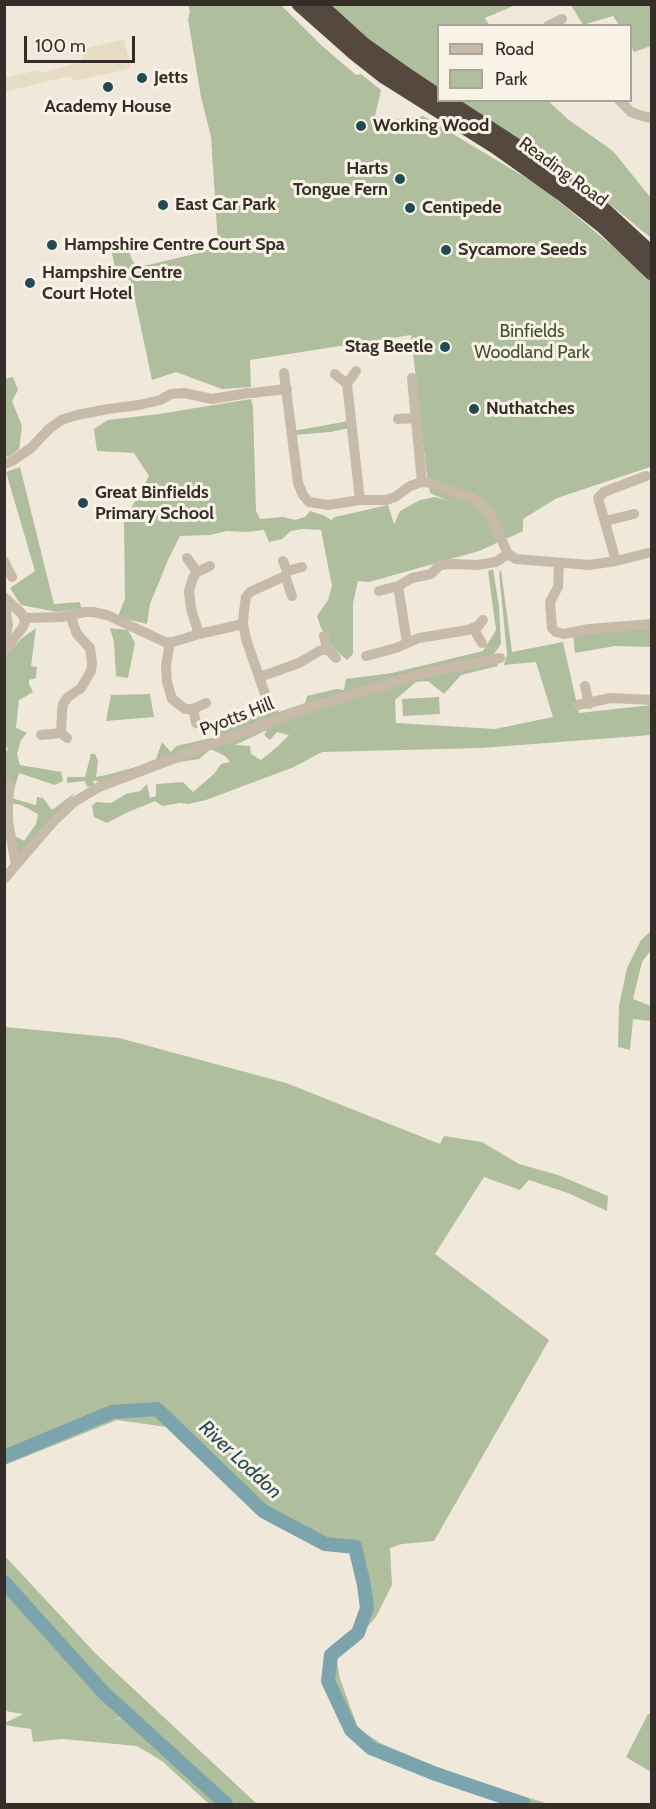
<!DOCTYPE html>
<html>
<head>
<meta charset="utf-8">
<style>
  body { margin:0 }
  #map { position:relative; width:656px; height:1809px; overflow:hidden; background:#f0e9db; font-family:Cabin,sans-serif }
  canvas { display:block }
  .frame { position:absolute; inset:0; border:6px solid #352d28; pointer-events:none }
  .legend { position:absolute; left:437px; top:24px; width:195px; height:78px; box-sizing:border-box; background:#f8f2e7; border:2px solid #aaa39b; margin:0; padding:8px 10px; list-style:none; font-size:18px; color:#352d28 }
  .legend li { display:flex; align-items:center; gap:12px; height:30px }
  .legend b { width:30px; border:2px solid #aaa39b }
  .scale { position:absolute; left:24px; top:36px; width:111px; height:27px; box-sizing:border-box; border:3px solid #352d28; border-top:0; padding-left:8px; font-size:18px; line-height:21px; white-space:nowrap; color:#352d28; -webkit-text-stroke:4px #f8f2e7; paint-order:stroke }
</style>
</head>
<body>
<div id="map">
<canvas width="656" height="1809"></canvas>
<div class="frame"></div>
<ul class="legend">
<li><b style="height:8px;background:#c8baa8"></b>Road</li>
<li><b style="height:16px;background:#afbe9c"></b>Park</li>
</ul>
<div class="scale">100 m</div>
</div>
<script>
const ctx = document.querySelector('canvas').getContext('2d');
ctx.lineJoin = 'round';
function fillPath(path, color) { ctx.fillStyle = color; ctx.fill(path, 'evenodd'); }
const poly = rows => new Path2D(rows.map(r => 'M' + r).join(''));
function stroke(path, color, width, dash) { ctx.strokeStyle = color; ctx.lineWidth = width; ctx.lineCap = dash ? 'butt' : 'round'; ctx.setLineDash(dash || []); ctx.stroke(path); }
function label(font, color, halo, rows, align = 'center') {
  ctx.font = font + ' Cabin,sans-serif'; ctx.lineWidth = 6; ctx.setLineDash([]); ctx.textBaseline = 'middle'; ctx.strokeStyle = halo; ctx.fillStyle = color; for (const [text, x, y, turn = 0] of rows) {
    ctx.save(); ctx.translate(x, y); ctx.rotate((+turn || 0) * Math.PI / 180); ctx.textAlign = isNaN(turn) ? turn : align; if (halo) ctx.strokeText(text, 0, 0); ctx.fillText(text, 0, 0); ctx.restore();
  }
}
fillPath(poly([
  [188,5,281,5,321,45,356,75,361,74,381,90,375,116,399,119,423,116,543,188,647,275,651,281,650,467,557,498,523,519,523,531,479,551,369,582,358,581,353,603,353,654,347,660,332,647,321,628,317,616,328,600,332,586,321,530,302,529,291,531,282,539,269,542,264,530,247,532,227,531,210,535,180,536,168,560,150,604,147,624,118,617,125,598,124,521,149,476,134,453,97,451,94,429,108,420,159,414,251,399,253,407,256,511,260,519,283,517,295,520,305,517,310,511,325,516,331,520,335,517,388,505,394,524,400,511,420,500,435,497,446,500,430,493,426,468,411,335,250,360,251,387,222,389,176,372,152,380,131,281,116,272,112,253,119,247,121,237,126,243,132,260,139,267,199,253,218,245,211,137,201,97,188,19,190,11],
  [326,5,516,5,485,18,489,25,438,26,438,92,406,72],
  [571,5,651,5,651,46,634,52,631,46,630,26,619,25,613,16,583,25],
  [453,101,548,101,569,120,613,151,651,198,651,238,578,178],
  [13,377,18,390,12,401,22,426,19,449,10,456,5,457,4,379],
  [349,421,350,428,330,432,293,435,293,431],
  [20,467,54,604,80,602,81,608,57,612,21,605,10,588,35,571,6,472],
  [493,569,499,606,501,644,492,657,497,662,498,666,461,675,444,694,428,681,416,682,395,700,396,723,495,729,553,717,536,662,504,665,507,654,499,573,501,570,512,652,563,642,579,713,651,705,651,735,481,748,322,752,294,767,206,800,188,804,180,803,162,806,155,801,126,813,107,823,94,817,92,806,96,802,111,803,126,794,140,791,147,784,150,798,156,796,156,784,183,782,193,792,214,774,221,764,230,762,225,756,211,749,199,759,173,763,100,782,93,780,95,785,87,787,85,781,67,783,67,777,85,777,91,754,95,754,98,761,96,777,106,775,136,767,156,759,162,742,171,752,176,746,216,737,220,728,252,718,270,708,275,707,279,712,305,703,307,696,336,689,344,690,346,679,392,673,483,651,496,630,488,571],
  [267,730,264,735,270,740,277,732,289,735,277,747,261,760,251,754,250,746,235,745],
  [651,627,651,647,615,646,575,653,573,635],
  [36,628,31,666,37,667,36,678,29,680,29,684,33,692,19,700,16,728,27,733,21,740,17,754,20,765,61,772,63,781,55,785,19,773,14,790,6,787,5,782,4,757,8,748,4,746,4,658,6,654,21,639],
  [110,628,128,630,135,643,128,678,116,676,114,642],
  [150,694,154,717,106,721,111,695],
  [439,697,440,714,403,716,402,699],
  [76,792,22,853,16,856,15,836,24,841,36,824,38,814,21,805,10,803,11,798,36,805,37,797,43,798,52,810],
  [651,931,651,950,642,962,633,999,651,1006,651,1021,633,1019,630,1050,618,1047,619,1006,627,968,641,940],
  [5,1027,119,1038,286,1083,440,1144,444,1136,482,1142,519,1164,558,1175,608,1196,607,1211,568,1193,529,1180,520,1190,484,1177,435,1254,549,1340,434,1541,402,1544,390,1548,392,1585,376,1617,354,1641,336,1656,340,1679,358,1728,380,1743,466,1779,549,1804,505,1804,462,1790,371,1753,348,1732,323,1681,324,1654,351,1634,363,1611,355,1575,356,1551,300,1536,226,1479,167,1427,117,1420,5,1465],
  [4,1555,96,1654,257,1804,209,1804,162,1761,137,1746,63,1739,33,1742,31,1729,5,1725,5,1723,23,1714,5,1711],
  [97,1683,134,1716,113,1720,128,1715],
  [648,1714,651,1714,651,1772,626,1757]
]), '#afbe9c');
fillPath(poly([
  [124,39,131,68,76,81,69,76,5,92,5,78,38,70,39,73,79,63,84,55,83,49]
]), '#e7dbc3');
stroke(poly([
  [4,1457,112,1412,157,1409,263,1511,325,1544,355,1547,364,1585,367,1608,358,1633,331,1655,328,1681,351,1730,371,1748,433,1773,524,1804],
  [4,1582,103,1692,226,1804]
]), '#7ca4ac', 14);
stroke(poly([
  [548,26,562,19],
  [619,100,631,112,642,116,652,118],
  [284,373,298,483,303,495,309,502,328,505,360,500,386,500,395,497,410,486,422,482,432,483,447,490,472,498,478,502,490,514,508,554],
  [335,374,347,384,356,371],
  [412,378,422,482],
  [347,384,360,500],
  [252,393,287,389],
  [398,419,416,418],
  [4,464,12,461,31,448,49,429,61,420,77,415,108,409,139,405,160,400,171,394,184,393,212,399,248,393],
  [605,521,634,514],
  [508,554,516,559,589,565,616,561,652,552],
  [187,558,197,572],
  [4,561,12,577],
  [283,561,287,571,285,576,292,596],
  [616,561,598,498,604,492,646,476],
  [559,563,558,587,550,602,552,628,556,632,564,634,589,629,652,624],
  [287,571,302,567],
  [398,586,407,642],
  [379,591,398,586,412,578,431,574,440,565,454,564,477,565,496,562,508,554],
  [4,597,22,614,25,621,23,627,4,651],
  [4,600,8,625,4,642],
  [25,618,62,617,84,612,93,612,107,615,165,642,173,642,199,634,243,624],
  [473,628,482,643],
  [199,634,191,609,189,591,193,578,197,572,210,566],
  [324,636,327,649,336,658],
  [170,642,166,666,167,682,172,699,185,709,193,709,206,703],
  [366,656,396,648,419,638,468,630,478,626,483,620],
  [260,677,299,663,319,651,327,649],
  [585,686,589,704],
  [265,694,246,639,243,624,244,611,246,597,250,592,285,576],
  [578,705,611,698,652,700],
  [193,709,196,723],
  [41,735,61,733],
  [67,738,61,733,62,712,63,704,68,697,81,688,91,671,92,663,90,648,77,634,70,615],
  [10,785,8,801,8,821,16,865],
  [4,879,53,822,74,802,99,787,307,708,421,674,500,658]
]), '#c8baa8', 10);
stroke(poly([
  [299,4,352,51,385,77,496,147,565,196,603,226,652,273],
  [319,4,363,44,408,76,438,96],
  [446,100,552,169,601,207,652,254]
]), '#55483f', 15);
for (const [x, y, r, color] of [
  [142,78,6,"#204b54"],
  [108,87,6,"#204b54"],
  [361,126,6,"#204b54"],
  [400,179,6,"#204b54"],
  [163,205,6,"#204b54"],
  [410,208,6,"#204b54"],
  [52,245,6,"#204b54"],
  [446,250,6,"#204b54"],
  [30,283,6,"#204b54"],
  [445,347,6,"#204b54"],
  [474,409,6,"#204b54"],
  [83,503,6,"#204b54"]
]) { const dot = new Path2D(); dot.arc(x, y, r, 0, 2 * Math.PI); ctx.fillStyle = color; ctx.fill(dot); stroke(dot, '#f8f2e7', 2); }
label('bold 18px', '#352d28', '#f8f2e7', [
  ["Jetts",154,78],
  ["Academy House",108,107,"center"],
  ["Working Wood",373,126],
  ["Harts",388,169,"right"],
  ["Tongue Fern",388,190,"right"],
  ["East Car Park",175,205],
  ["Centipede",422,208],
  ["Hampshire Centre Court Spa",64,245],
  ["Sycamore Seeds",458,250],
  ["Hampshire Centre",42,273],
  ["Court Hotel",42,294],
  ["Stag Beetle",433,347,"right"],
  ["Nuthatches",486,409],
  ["Great Binfields",95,493],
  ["Primary School",95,514]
], 'left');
label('18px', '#352d28', '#f8f2e7', [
  ["Reading Road",563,172,36],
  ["Pyotts Hill",237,717,-21]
]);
label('18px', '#40512d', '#f8f2e7', [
  ["Binfields",532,332],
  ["Woodland Park",532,353]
]);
label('italic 20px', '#204b54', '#f8f2e7', [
  ["River Loddon",240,1460,43]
]);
</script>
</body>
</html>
